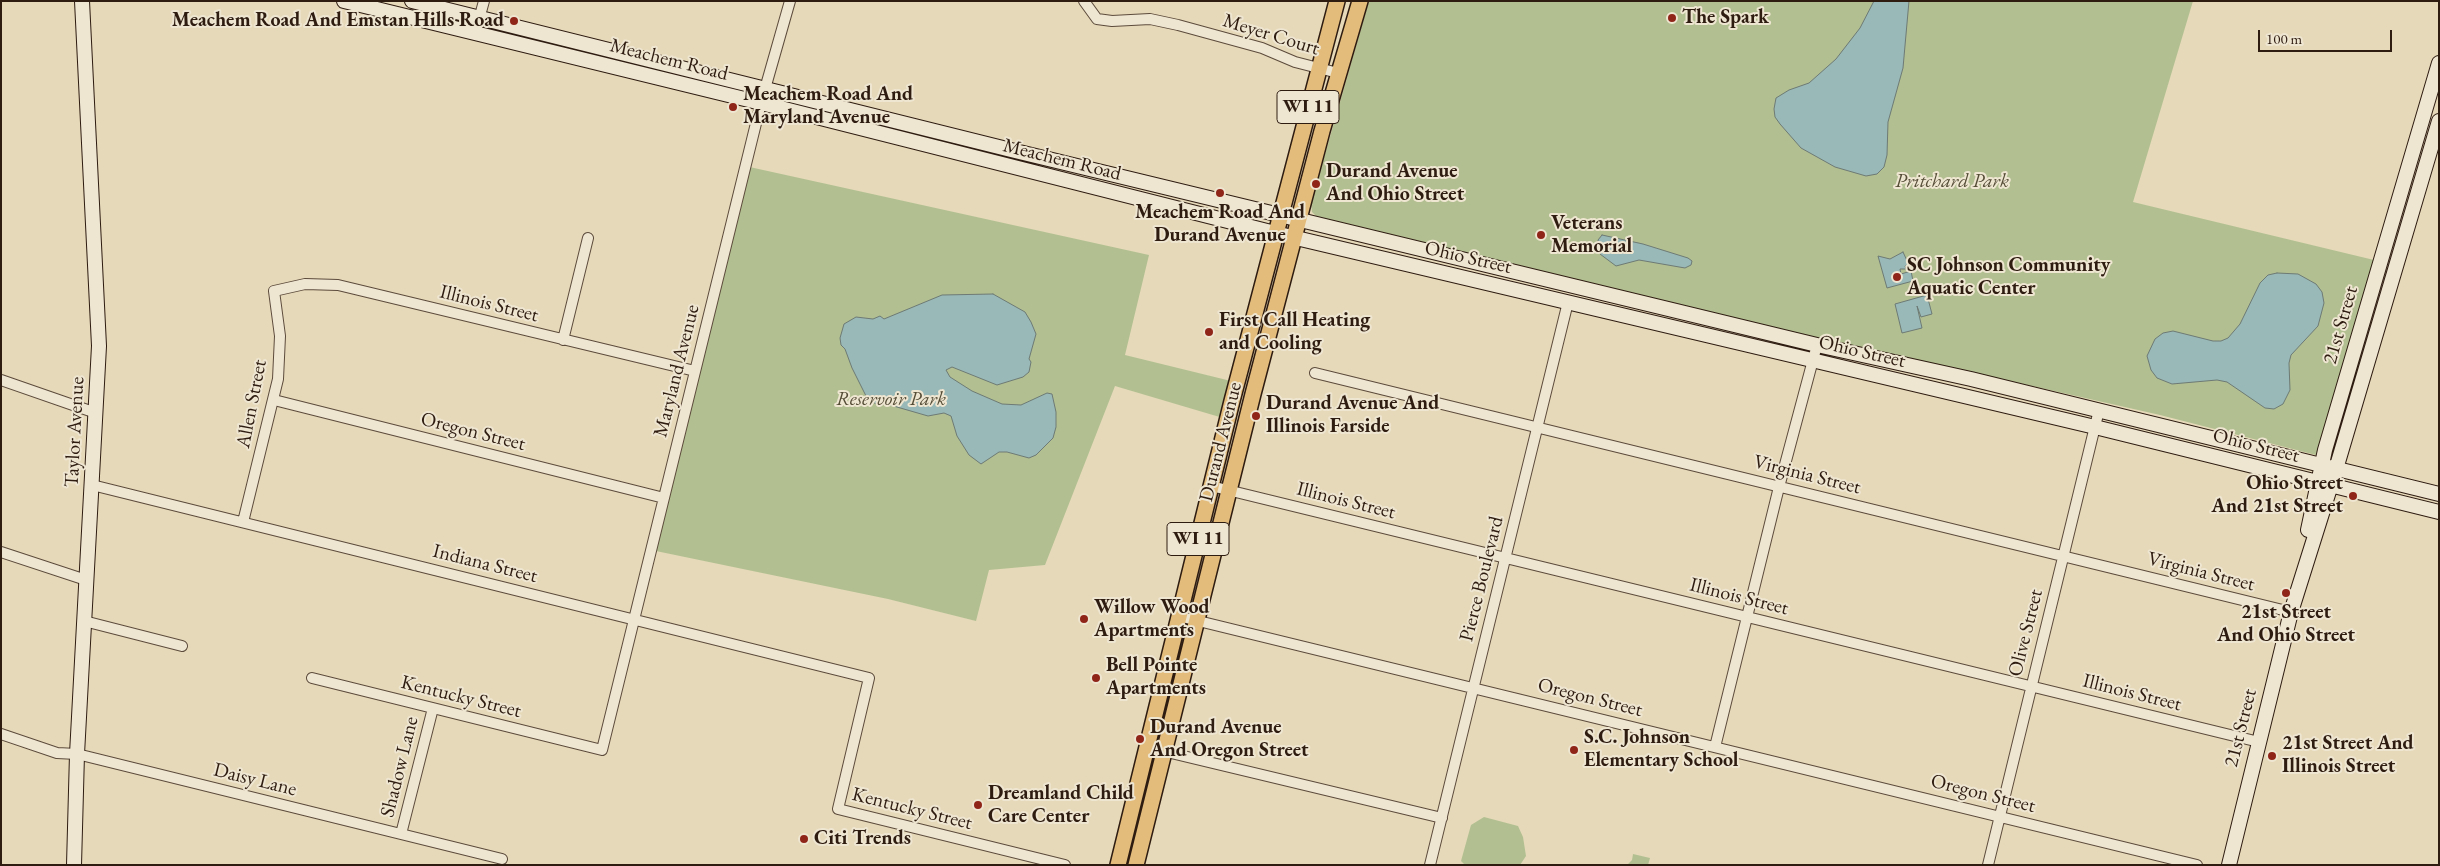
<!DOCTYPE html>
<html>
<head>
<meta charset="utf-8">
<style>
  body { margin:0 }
  #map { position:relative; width:2440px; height:866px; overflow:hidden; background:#e6d9b9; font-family:"EB Garamond",serif }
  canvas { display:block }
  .frame { position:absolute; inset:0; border:2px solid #2e1c11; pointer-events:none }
  .scale { position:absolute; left:2258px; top:30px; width:134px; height:22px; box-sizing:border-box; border:2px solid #2e1c11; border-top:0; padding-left:6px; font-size:15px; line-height:18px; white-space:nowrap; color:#2e1c11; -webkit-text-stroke:4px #efe6d2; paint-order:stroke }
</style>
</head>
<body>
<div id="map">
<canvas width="2440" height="866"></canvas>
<div class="frame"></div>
<div class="scale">100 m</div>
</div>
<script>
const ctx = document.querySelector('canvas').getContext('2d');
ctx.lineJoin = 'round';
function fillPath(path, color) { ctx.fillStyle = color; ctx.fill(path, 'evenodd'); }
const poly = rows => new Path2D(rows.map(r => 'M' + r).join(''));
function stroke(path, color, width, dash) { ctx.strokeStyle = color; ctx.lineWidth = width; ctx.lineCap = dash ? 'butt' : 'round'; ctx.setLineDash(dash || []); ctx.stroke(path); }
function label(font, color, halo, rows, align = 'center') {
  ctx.font = font + ' "EB Garamond",serif'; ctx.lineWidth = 4; ctx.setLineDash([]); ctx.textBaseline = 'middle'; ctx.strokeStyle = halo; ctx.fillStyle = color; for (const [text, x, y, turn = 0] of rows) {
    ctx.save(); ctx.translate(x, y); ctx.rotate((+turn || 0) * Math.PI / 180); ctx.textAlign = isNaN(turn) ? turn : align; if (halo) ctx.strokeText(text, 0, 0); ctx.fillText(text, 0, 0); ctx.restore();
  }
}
fillPath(poly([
  [1369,1,2193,1,2133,202,2374,260,2316,455,2160,415,1807,335,1316,216,1312,212,1311,203],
  [745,166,1149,255,1125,355,1231,381,1223,418,1115,386,1045,565,989,570,976,621,888,599,651,550],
  [1484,817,1518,826,1523,837,1526,856,1520,865,1465,865,1461,861,1471,825],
  [1633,854,1650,858,1648,865,1627,865,1632,860]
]), '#b2c091');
const water = poly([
  [1874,1,1909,1,1903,68,1888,122,1887,155,1884,167,1877,174,1866,176,1835,167,1801,148,1780,124,1775,117,1774,109,1776,98,1789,90,1809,83,1836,59,1860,28,1874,1],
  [1602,235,1643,244,1688,258,1692,261,1691,265,1685,268,1639,260,1616,266,1600,254,1598,240,1602,235],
  [1903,252,1909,265,1905,266,1906,269,1900,269,1901,274,1911,271,1913,281,1887,288,1878,256,1890,259,1903,252],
  [2277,273,2298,274,2316,284,2322,292,2324,303,2318,326,2291,355,2289,363,2290,390,2283,404,2274,409,2265,408,2227,382,2217,380,2172,384,2157,378,2151,370,2147,356,2155,339,2163,333,2173,331,2213,341,2221,341,2228,338,2240,324,2260,283,2268,275,2277,273],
  [993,294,1025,312,1031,322,1036,334,1029,359,1031,362,1029,372,1023,377,997,385,952,367,946,370,950,377,972,391,1002,404,1021,405,1047,393,1052,394,1056,412,1056,427,1053,438,1036,455,1029,458,1007,452,999,452,981,464,969,455,957,436,951,416,944,413,928,416,890,405,876,404,867,398,852,368,845,349,841,345,840,338,844,324,856,317,873,319,880,316,884,319,942,295,993,294],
  [1927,295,1932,314,1921,317,1917,306,1922,328,1902,333,1895,304,1927,295]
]);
fillPath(water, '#98b9b7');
stroke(water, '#6e7a75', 1);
const street = poly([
  [1084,1,1097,19,1112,21,1150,19,1178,25,1262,48,1295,62,1338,73],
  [475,34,484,1],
  [563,340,588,238],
  [1315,373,2291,612],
  [1,380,96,413],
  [274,400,664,498],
  [92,485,869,678,838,809,1065,865],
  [1211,486,2259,742],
  [243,522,278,379,280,336,274,291,305,284,338,285,695,371],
  [1,552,86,580],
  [1178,616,2197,865],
  [84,621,182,646],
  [312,678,602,750,761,103,790,1],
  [1,734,57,753,77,754,502,859],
  [1146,747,1442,818],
  [1715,747,1779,487,1817,345],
  [401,834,433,708],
  [1430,865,1568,302],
  [1988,865,2099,410]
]);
const secondary = poly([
  [344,1,761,103,1275,233,2095,427,2439,512],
  [412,1,1011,150,1817,345,1971,379,2439,494],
  [2308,530,2325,450,2439,63],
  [74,865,77,754,99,346,82,1],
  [2229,865,2291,612,2336,469,2439,121]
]);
const primary = poly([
  [1118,865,1232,401,1337,1],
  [1136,865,1253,394,1322,131,1360,1]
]);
stroke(street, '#5c4b3b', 12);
stroke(secondary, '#2e1c11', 16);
stroke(primary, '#2e1c11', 18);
stroke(street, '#efe6d2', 10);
stroke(secondary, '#efe6d2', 14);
stroke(primary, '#e3bc7c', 15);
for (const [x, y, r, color] of [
  [1672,18,5,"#8f2418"],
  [514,21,5,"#8f2418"],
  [733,107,5,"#8f2418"],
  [1316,184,5,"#8f2418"],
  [1220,193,5,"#8f2418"],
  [1541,235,5,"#8f2418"],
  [1897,277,5,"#8f2418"],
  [1209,332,5,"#8f2418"],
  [1256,416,5,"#8f2418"],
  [2353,496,5,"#8f2418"],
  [2286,593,5,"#8f2418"],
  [1084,619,5,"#8f2418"],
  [1096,678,5,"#8f2418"],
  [1140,739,5,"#8f2418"],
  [1574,750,5,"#8f2418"],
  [2272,756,5,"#8f2418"],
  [978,805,5,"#8f2418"],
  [804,839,5,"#8f2418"]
]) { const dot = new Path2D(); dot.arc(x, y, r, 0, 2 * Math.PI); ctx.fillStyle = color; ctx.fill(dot); stroke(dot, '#efe6d2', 2); }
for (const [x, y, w] of [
  [1308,107,62],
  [1198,539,62]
]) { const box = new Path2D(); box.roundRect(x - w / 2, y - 16.5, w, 33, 4); ctx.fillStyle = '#efe6d2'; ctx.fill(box); stroke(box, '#2e1c11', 1); }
label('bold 19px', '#2e1c11', null, [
  ["WI 11",1308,107],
  ["WI 11",1198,539]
]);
label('bold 20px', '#2e1c11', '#efe6d2', [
  ["The Spark",1682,18],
  ["Meachem Road And Emstan Hills Road",504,21,"right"],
  ["Meachem Road And",743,95],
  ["Maryland Avenue",743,118],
  ["Durand Avenue",1326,172],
  ["And Ohio Street",1326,195],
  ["Meachem Road And",1220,213,"center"],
  ["Durand Avenue",1220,236,"center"],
  ["Veterans",1551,224],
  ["Memorial",1551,247],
  ["SC Johnson Community",1907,266],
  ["Aquatic Center",1907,289],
  ["First Call Heating",1219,321],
  ["and Cooling",1219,344],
  ["Durand Avenue And",1266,404],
  ["Illinois Farside",1266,427],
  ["Ohio Street",2343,484,"right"],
  ["And 21st Street",2343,507,"right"],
  ["Willow Wood",1094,608],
  ["Apartments",1094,631],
  ["21st Street",2286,613,"center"],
  ["And Ohio Street",2286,636,"center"],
  ["Bell Pointe",1106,666],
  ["Apartments",1106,689],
  ["Durand Avenue",1150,728],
  ["And Oregon Street",1150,751],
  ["S.C. Johnson",1584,738],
  ["Elementary School",1584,761],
  ["21st Street And",2282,744],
  ["Illinois Street",2282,767],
  ["Dreamland Child",988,794],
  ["Care Center",988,817],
  ["Citi Trends",814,839]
], 'left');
label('20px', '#2e1c11', '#efe6d2', [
  ["Meyer Court",1271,35,17],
  ["Meachem Road",669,60,14],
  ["Meachem Road",1062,160,14],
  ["Ohio Street",1468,258,13],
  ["Illinois Street",489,304,14],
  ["21st Street",2341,325,-74],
  ["Ohio Street",1862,352,13],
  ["Maryland Avenue",677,371,-76],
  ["Allen Street",252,404,-79],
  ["Taylor Avenue",75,432,-87],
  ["Oregon Street",473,432,14],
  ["Durand Avenue",1221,442,-76],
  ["Ohio Street",2256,446,14],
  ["Virginia Street",1807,475,14],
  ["Illinois Street",1346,501,14],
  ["Indiana Street",485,564,14],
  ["Virginia Street",2201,572,14],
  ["Pierce Boulevard",1482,579,-76],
  ["Illinois Street",1739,597,14],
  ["Olive Street",2026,633,-76],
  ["Illinois Street",2132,693,14],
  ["Kentucky Street",461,697,14],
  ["Oregon Street",1590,698,14],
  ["21st Street",2241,728,-76],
  ["Shadow Lane",400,767,-76],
  ["Daisy Lane",255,780,14],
  ["Oregon Street",1983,794,14],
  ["Kentucky Street",912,809,14]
]);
label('italic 20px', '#564d37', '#efe6d2', [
  ["Pritchard Park",1952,182],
  ["Reservoir Park",891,400]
]);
</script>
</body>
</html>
